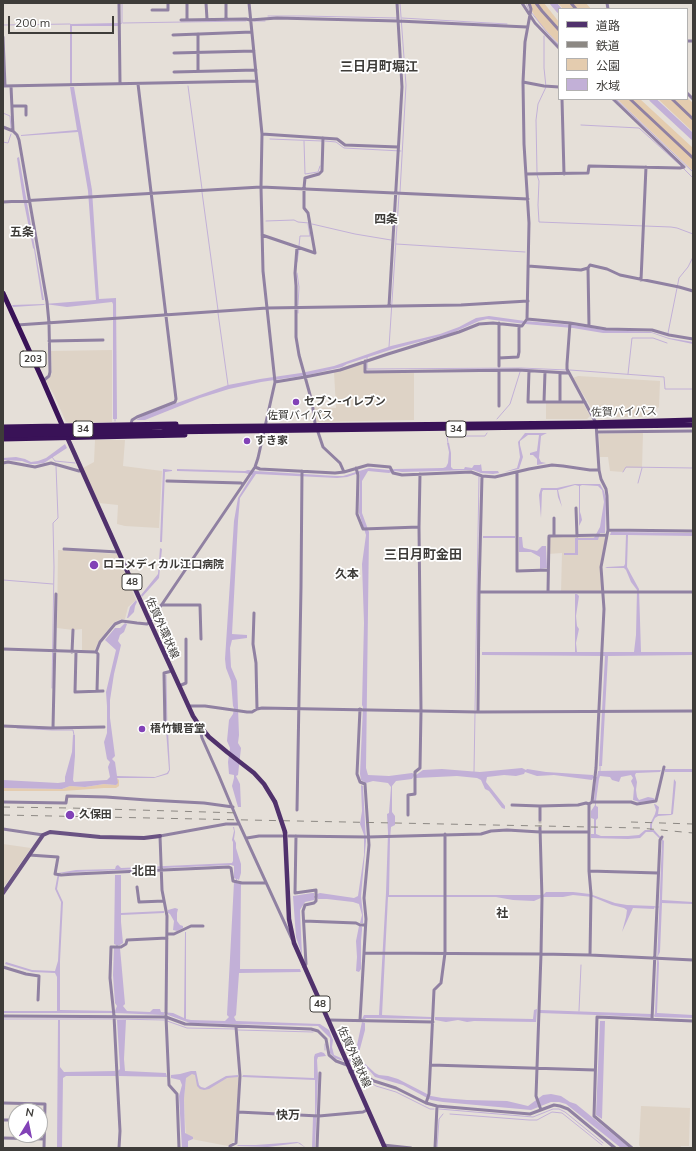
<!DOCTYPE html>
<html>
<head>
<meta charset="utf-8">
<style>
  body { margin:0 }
  #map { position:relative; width:696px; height:1151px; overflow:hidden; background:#e5dfd8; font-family:Mulish,"Noto Sans JP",sans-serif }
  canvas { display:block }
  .frame { position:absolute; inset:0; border:4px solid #3e3c39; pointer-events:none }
  .legend { position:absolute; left:558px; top:8px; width:130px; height:92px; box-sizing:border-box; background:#fff; border:1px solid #b2b1b0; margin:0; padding:5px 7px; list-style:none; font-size:12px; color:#3e3c39 }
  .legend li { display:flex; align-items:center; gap:8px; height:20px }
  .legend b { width:20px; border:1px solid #b2b1b0 }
  .north { position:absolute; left:8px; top:1103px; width:40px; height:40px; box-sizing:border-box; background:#fff; border:1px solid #b2b1b0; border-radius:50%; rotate:10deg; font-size:11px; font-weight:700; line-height:16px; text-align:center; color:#3e3c39 }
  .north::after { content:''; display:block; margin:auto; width:14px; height:18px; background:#8242b7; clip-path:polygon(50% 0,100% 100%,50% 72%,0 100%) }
  .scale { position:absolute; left:8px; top:16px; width:106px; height:18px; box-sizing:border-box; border:2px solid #3e3c39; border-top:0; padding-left:5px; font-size:12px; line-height:14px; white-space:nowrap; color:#3e3c39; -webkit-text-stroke:3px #fff; paint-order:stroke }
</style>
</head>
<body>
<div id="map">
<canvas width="696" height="1151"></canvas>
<div class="frame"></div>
<ul class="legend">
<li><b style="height:5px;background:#50316c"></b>道路</li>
<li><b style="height:5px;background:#8c8883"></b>鉄道</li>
<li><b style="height:11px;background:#e4ccaf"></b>公園</li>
<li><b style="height:11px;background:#c2b0d7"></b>水域</li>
</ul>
<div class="north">N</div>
<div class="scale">200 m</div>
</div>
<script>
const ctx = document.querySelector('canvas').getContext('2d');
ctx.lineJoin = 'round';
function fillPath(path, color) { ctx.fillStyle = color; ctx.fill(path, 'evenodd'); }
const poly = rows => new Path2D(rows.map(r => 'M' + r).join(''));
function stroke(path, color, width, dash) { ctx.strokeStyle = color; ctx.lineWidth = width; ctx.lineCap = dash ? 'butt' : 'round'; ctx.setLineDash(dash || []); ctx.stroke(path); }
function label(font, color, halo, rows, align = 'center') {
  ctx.font = font + ' Mulish,"Noto Sans JP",sans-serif'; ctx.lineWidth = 3.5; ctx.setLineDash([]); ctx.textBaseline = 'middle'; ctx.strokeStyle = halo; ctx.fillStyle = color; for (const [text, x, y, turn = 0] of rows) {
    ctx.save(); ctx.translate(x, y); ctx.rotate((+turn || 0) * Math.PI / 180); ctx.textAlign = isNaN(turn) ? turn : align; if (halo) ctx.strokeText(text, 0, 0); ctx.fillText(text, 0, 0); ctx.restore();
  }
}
fillPath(poly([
  [112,350,112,422,70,423,66,422,54,395,46,381,51,376,52,371,51,351],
  [364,363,364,373,414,373,414,420,316,422,314,407,336,408,334,372],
  [578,376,660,381,659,407,649,414,649,417,597,417,573,378],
  [546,403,583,403,590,416,587,419,546,419],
  [643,433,642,468,626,468,623,472,610,471,608,457,600,457,599,434],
  [95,440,125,440,123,466,162,471,159,528,125,526,117,524,118,505,99,503,83,468,94,462],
  [547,537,606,537,600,566,602,593,561,593,562,553,548,554],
  [58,550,117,554,136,600,128,607,125,619,121,619,113,623,99,641,94,651,82,650,82,629,73,630,57,628],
  [3,844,31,848,6,884,3,887],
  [196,1073,199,1087,207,1089,228,1076,238,1076,239,1078,234,1141,228,1146,186,1138,184,1099,186,1078,185,1075],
  [641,1106,690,1108,689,1146,681,1146,680,1148,641,1148,639,1145]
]), '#ded3c6');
fillPath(poly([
  [527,3,544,3,559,22,559,44,539,23],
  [558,3,586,3,591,9,563,9],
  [687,98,693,103,693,132,658,99,687,99],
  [617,99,640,99,693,148,693,171],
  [117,778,119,780,119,786,116,788,104,788,64,791,3,791,3,788,62,789,70,786,85,787,104,784,116,785]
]), '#e4ccaf');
fillPath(poly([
  [118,23,118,26,72,26,72,84,70,84,70,24],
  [70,87,74,87,92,190,99,299,116,298,117,419,113,419,113,304,112,302,67,307,45,304,44,305,13,307,12,305,44,304,96,300,88,191,78,132,21,136,21,135,77,130],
  [19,157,44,300,42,300,34,249,33,248,23,198,17,158],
  [489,316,525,321,573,325,604,330,651,332,669,338,693,342,693,344,669,339,652,333,603,333,573,328,525,324,487,319,479,321,452,333,393,349,347,364,342,367,308,375,261,382,229,389,200,398,145,420,136,420,145,415,177,403,228,385,260,379,301,373,334,366,391,346,440,334,459,327,476,318],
  [525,433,547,433,541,436,539,458,541,462,546,463,537,465,537,459,533,455,530,455,530,453,537,451,539,435,528,435,520,441,520,445,523,457,519,469,504,472,517,468,520,457,518,442],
  [447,443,449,443,451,453,451,467,453,469,464,469,465,467,472,468,474,465,480,465,481,464,482,471,498,471,499,473,493,474,481,473,473,470,402,472,396,471,389,473,368,471,362,481,362,513,369,532,366,768,368,775,389,776,412,773,416,775,423,770,442,769,480,772,522,768,526,770,527,769,546,772,593,775,593,776,597,777,598,771,661,770,660,772,636,773,635,775,637,782,636,790,637,797,639,800,648,797,653,798,655,799,653,801,639,802,633,800,634,788,631,781,633,778,631,775,621,777,619,782,612,780,610,777,600,776,599,779,596,801,596,806,598,807,598,818,596,820,596,834,601,836,628,836,639,835,645,830,650,830,650,824,655,814,656,810,654,804,655,804,659,807,658,814,671,814,674,779,676,782,675,793,673,814,671,815,658,816,655,818,652,824,652,830,654,830,664,841,662,900,693,902,693,904,662,903,660,952,658,956,659,963,657,1013,693,1015,693,1018,655,1017,654,1016,655,1013,662,841,653,832,646,832,640,838,628,839,591,838,591,834,594,834,594,819,591,818,591,811,595,805,595,801,594,801,596,779,593,778,592,780,554,775,537,776,525,772,524,774,516,776,504,775,487,777,486,782,505,806,505,809,502,808,489,791,485,789,481,780,477,778,457,776,416,778,414,776,412,779,396,781,392,786,392,812,395,816,395,825,391,827,390,839,389,895,543,895,546,892,573,892,590,894,615,903,627,905,655,906,654,909,633,908,622,932,626,917,627,910,624,908,612,905,593,897,573,895,563,897,543,897,534,901,513,900,496,897,388,897,382,1015,431,1017,431,1019,366,1018,365,1019,362,1019,364,1015,379,1015,386,893,388,833,387,814,389,813,391,787,388,783,373,781,366,783,361,780,360,774,363,707,362,705,364,623,362,564,366,535,359,513,360,474,359,473,347,477,337,478,256,474,240,498,238,521,232,634,247,635,247,638,232,640,230,648,231,667,237,681,239,735,238,743,241,748,238,775,236,776,240,784,241,807,238,807,232,786,234,778,234,775,229,774,228,762,230,748,227,741,229,720,233,714,234,708,233,706,231,681,226,668,225,659,234,521,238,498,252,475,245,473,177,471,177,469,245,471,248,470,255,471,336,476,343,476,369,468,389,470,395,469,443,468,446,467,448,463,449,452],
  [65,444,67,448,44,463,36,464,30,464,22,461,3,460,3,458,16,457,25,459,31,462,38,461,46,458],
  [163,469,172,470,172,471,165,472,162,542,160,542],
  [575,484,600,484,604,491,606,499,605,533,600,533,598,540,578,540,578,555,564,555,564,553,575,553,575,538,594,538,600,527,604,502,602,490,598,486,582,485,580,486,580,512,581,515,582,520,579,526,579,486,575,485,558,490,562,507,558,497,557,490,543,490,542,492,541,518,539,495,541,488,557,488],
  [611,532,693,533,693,536,628,535,627,567,639,589,641,652,693,652,693,655,608,656,602,766,599,766,605,656,482,655,482,652,575,652,575,594,577,594,579,596,576,616,577,626,579,629,576,643,577,652,634,652,636,635,637,590,631,582,626,570,624,568,605,568,607,567,624,566,625,564,626,535,610,535],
  [483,536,515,536,515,538,483,538],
  [519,537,522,537,523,547,524,548,537,551,542,546,546,546,547,568,540,569,540,557,531,552,519,552],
  [160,548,162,549,159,578,142,597,141,595,158,574],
  [136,600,137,602,135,606,134,612,128,618,127,618,130,607],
  [125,623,127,624,124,632,120,635,118,641,121,645,114,674,110,700,110,718,115,756,112,759,115,762,117,776,155,777,167,773,169,770,166,730,168,730,170,770,168,774,154,778,117,778,118,783,116,785,104,784,85,787,70,786,62,789,3,788,3,780,58,783,65,782,65,777,72,752,73,735,75,735,75,756,73,780,74,782,107,780,110,777,108,767,110,762,107,759,104,742,107,733,107,706,106,692,116,650,105,640,115,628,120,628],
  [665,769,693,769,693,772,665,772],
  [361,785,363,786,366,841,361,896,363,915,363,923,360,923,362,915,359,904,353,902,327,899,318,899,317,897,314,898,314,900,305,902,300,910,302,955,296,937,293,896,312,893,314,893,314,896,317,896,317,894,320,893,354,898,358,896,364,855,364,835,360,824,362,811],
  [233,827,234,827,235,832,234,839,236,843,236,848,241,864,241,873,239,880,237,879,237,883,241,884,240,969,300,969,301,972,239,973,236,1015,234,1017,236,1021,320,1024,329,1030,333,1040,332,1047,334,1055,341,1058,343,1061,335,1058,330,1053,330,1038,318,1026,190,1023,168,1015,168,1014,164,1013,164,1015,115,1013,3,1013,3,1011,57,1011,57,977,55,973,32,972,5,964,6,962,32,970,55,971,58,961,61,902,55,889,58,873,76,870,115,869,116,866,118,865,121,868,232,863,233,861,233,842,232,840,234,831],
  [231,865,234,866,234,878,236,879,235,882,234,882,227,1015,229,1017,225,1021,191,1020,186,1019,186,932,185,932,184,1018,173,1013,161,1012,160,1009,153,1009,150,1012,127,1011,123,1006,125,1004,120,948,118,948,118,945,120,945,123,943,121,922,121,915,164,913,164,911,121,913,121,875,115,875,114,944,116,945,116,948,114,948,113,975,115,1003,117,1006,115,1011,60,1010,60,961,63,902,57,889,59,877,61,873,70,873,76,872],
  [175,908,178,909,177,913,177,921,180,925,183,926,183,928,177,931,173,930,174,921,170,914,168,913,168,910],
  [359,926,362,927,362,930,361,941,361,969,359,972,356,971,357,957,356,941],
  [537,1009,536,1022,474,1021,467,1022,458,1020,446,1022,435,1020,435,1017,533,1019,534,1010],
  [540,1010,651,1014,651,1017,540,1013],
  [58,1020,60,1020,60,1067,64,1072,115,1071,116,1076,66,1076,63,1078,62,1148,57,1148],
  [117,1020,126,1020,124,1059,125,1071,166,1073,167,1077,119,1076,118,1071,120,1069],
  [600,1021,605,1021,602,1119,596,1115],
  [362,1022,365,1023,365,1030,357,1060,363,1062,375,1073,379,1075,388,1076,398,1079,431,1096,442,1098,467,1100,507,1101,528,1106,543,1095,551,1094,561,1096,570,1102,576,1104,630,1148,621,1148,566,1104,559,1102,551,1102,531,1110,443,1102,431,1100,403,1085,375,1077,368,1069,363,1065,349,1062,347,1059,352,1060,354,1059],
  [321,1052,324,1053,326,1056,318,1057,317,1060,318,1077,315,1148,312,1148,313,1117,315,1117,315,1080,242,1077,243,1075,314,1078,314,1057,315,1054],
  [191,1071,196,1071,199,1085,201,1087,205,1088,226,1076,238,1075,238,1077,227,1078,209,1089,204,1090,200,1089,197,1086,195,1075,192,1074,186,1078,184,1099,185,1133,193,1137,193,1139,188,1141,188,1148,182,1148,179,1096,182,1085,180,1080,171,1078,171,1075,180,1074],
  [297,1142,300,1143,306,1148,298,1143,268,1147,237,1146,238,1145,256,1145]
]), '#c2b0d7');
stroke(poly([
  [526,3,529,10],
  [531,12,546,31,559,45],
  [268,16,303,16,397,18],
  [402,18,507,24],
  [254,21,265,21],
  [123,23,246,21],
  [120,24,122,23,122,3],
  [3,25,70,24],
  [188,86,202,189],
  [616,99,693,172],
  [3,113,10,116,11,128],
  [581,125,639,128,681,166],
  [270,139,322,141],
  [304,141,305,174,318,172,320,166],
  [325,141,336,142,344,148,401,151],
  [3,142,8,143,11,134],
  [683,168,693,178],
  [537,172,536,120,538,104,546,87,544,68,544,36],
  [537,175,539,181,538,205,539,222,671,227,677,228,693,234],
  [202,192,218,310],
  [400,192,406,85,400,3],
  [266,221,294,220,298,222,309,223],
  [312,224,355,234,391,240],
  [396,244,525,252],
  [299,246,300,236,310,236,308,224],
  [297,262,299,249],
  [297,273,299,287,298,305],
  [218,313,228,385],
  [298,313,298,309],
  [668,333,679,278,688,267,693,257],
  [389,347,399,195],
  [367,357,367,369,521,368,567,370],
  [570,370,664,377,665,389,693,389],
  [628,374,632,338,653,338,667,343],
  [115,419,115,421],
  [497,419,510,404,520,372],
  [448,443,447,436,485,436,487,433],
  [52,457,55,461,75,463],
  [623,472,626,467,693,468],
  [638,483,642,468],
  [3,580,53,584],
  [166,675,167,730],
  [52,688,54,567,53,523,58,518,56,466],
  [475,710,479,477],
  [17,728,52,730,73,730,74,735],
  [600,771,600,766],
  [474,772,475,713],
  [655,907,659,907],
  [579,1011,581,965],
  [3,1019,112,1019],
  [116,1019,164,1020],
  [167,1021,187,1028,235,1029],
  [238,1030,313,1032],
  [325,1044,325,1050],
  [357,1074,376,1086,396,1092,430,1109,434,1109],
  [439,1109,533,1117,553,1109,559,1109,565,1112,603,1143],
  [450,1114,529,1120,537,1120,552,1112,562,1113,602,1145],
  [437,1148,439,1119,443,1114]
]), '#c2b0d7', 1);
stroke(poly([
  [553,3,559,10],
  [652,99,693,137]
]), '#c2b0d7', 6);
stroke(poly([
  [540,828,540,820]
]), '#c4beb8', 3, [3, 1.5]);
stroke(poly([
  [119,3,120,83],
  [206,3,207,19],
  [226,3,226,19],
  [522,3,535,23,559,48],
  [536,3,542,11,559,30],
  [571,3,576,9],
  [607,3,608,9],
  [152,10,168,10,168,3],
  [181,20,246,19,250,20,277,18,398,21,527,27],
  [187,20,187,3],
  [198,34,198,71],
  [173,35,252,32],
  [3,37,5,86],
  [687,41,693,41],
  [174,53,254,51],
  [174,72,256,70],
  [523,82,544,86,559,87],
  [3,86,257,81],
  [11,86,13,131],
  [687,93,693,99],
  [562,99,564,174],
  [630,99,693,158],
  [672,99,693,119],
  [12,106,26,106,26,115],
  [3,127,13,131,17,135,19,140,47,302,49,323,50,372,49,376,43,381],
  [262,134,337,139,345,145,398,147],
  [526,174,588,173,589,166,680,168,684,167,613,99],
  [3,202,261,187,528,199],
  [262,235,315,253,308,213,304,208,304,188,305,178,319,174,322,171,323,138],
  [297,247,295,273,296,286,296,337,299,355,312,402,315,423,323,447,340,463,344,472],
  [528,266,581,270,588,268,590,265,607,269,620,275,679,287,693,291],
  [588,268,589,326],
  [641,280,646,167],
  [389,306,402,87,397,3],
  [527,319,570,323,606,329,652,330,669,335,693,339],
  [499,323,499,366],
  [17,325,267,308,461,305,528,301],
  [49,341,103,340],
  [499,358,518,357,519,352,519,326],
  [365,361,365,372,518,370,568,373],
  [499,371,499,406],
  [529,371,528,402,585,402],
  [275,382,305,377,340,370,388,354,459,332,479,324,493,323,522,326,527,319,529,223,524,144,523,82,525,42,531,9,529,3],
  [544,402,545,372],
  [560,402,560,373],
  [131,424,132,420,137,417,175,402,176,399,138,84],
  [597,432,693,431],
  [3,463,8,462,35,467,51,463,79,471,82,470],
  [255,467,260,469,335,473,344,472,368,465,390,467,393,473,402,475,471,472,482,476,495,477,529,469,552,465,563,466,590,470,599,470,596,423,567,369,567,364,570,323],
  [356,468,358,475,357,514,363,529,419,527],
  [517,472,517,571,548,570],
  [167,481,241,483,243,484],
  [576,508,577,536],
  [554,518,554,536],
  [608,530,693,531],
  [64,549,118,552],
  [479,592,693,592],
  [548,592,549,536,607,535],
  [161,605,200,605,201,639],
  [254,613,253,644,256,663,257,709],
  [3,649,96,652,100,642,115,624,122,621,137,623,147,624,150,622,255,467,258,458,275,382,263,271,261,187,262,134,249,3],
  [72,652,73,630],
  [76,652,75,692,103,691],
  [96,652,98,654,97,691],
  [172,671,164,673,165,728,194,726,199,725,202,738,219,776,237,819,292,939],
  [179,686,186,683,186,639],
  [188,706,205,706,247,712,252,712,257,709,262,708,478,712,693,711],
  [360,709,357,774,360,782,365,784,369,845,364,898,366,919,360,1020],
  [478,712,479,592,482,476],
  [3,726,51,728,104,727],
  [53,728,56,594],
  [3,802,66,803,67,796,106,797,147,800,204,803,233,807],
  [592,802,631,802,637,804,656,801,664,767],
  [512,805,540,806,578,805,586,803,589,804],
  [297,810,301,587,302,471],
  [408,815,408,795,415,794,415,772,420,768,421,711,419,527,420,474],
  [540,820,540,806],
  [3,829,43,835],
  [289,836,368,837,481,834,491,831,507,830,540,832,589,832],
  [296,836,295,893,316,890,316,901,314,903,305,905,303,911,306,964,304,967],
  [247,838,259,836,282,836],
  [29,855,58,857,55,874,61,875,75,874,229,867,231,868,233,881,242,883,266,883],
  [589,871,658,873],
  [137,887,139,902,164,901],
  [304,921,356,923,360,925,365,925],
  [167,934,174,934,191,926,203,926],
  [364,953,541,954,542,898,540,828],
  [590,955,693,960],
  [3,967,26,974,39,976,38,1000],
  [3,1016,166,1017,185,1024,311,1029,318,1031,326,1039,329,1055,336,1061,347,1065],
  [652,1019,660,840,662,837],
  [328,1020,433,1022],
  [431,1065,595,1070],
  [350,1072,357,1071,374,1081,396,1088,426,1103,437,1106,530,1114,554,1105,560,1106,568,1109,615,1148],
  [3,1103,45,1104,44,1148],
  [426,1103,429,1094,434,990,441,983,445,953,445,834],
  [541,1110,536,1096,541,954,590,955,591,894,589,871,589,804,592,802,596,768,604,609,601,567,608,530,607,496,606,489,601,479,599,470],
  [238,1112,319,1116,363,1112,367,1110],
  [3,1120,16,1120],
  [3,1138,44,1139],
  [383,1145,411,1148],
  [119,1148,120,1131,117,1075,114,1016,110,978,111,947,121,947,126,944,127,940,167,938],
  [179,1148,177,1094,169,1085,166,1017,167,916,162,890,160,836,226,824,239,824],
  [230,1148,230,1146,236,1143,240,1076,236,1027],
  [317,1148,320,1073],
  [435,1148,437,1106],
  [632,1148,594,1116,597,1017,693,1021]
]), '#9081a2', 3);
stroke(poly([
  [3,893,43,835,50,832,100,837,144,838,160,836]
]), '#6a5383', 4);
stroke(poly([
  [67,437,150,622,193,716,199,725,209,737,227,752,254,773,264,784,275,802],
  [285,832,289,919,294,943,385,1148]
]), '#50316c', 4.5);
stroke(poly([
  [3,293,43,381,63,427],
  [3,427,176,424],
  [163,427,586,423,693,420],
  [162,432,693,425],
  [3,439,185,435]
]), '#391257', 5);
stroke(poly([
  [3,807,70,808,240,813],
  [3,815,640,828,693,833],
  [631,822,693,824]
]), '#8c8883', 1, [7, 7]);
stroke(poly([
  [275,802,285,832]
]), '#50316c', 4.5);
stroke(poly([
  [3,430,163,427],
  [3,435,162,432]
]), '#391257', 5);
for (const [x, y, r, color] of [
  [296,402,4,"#8242b7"],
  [247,441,4,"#8242b7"],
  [94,565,5,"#8242b7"],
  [142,729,4,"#8242b7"],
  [70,815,5,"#8242b7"]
]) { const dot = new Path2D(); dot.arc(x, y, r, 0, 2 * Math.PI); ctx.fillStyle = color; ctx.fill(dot); stroke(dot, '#fff', 1.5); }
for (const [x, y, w] of [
  [33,359,26],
  [83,429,20],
  [456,429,20],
  [132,582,20],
  [320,1004,20]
]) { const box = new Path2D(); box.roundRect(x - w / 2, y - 8, w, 16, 3); ctx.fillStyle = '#fff'; ctx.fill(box); stroke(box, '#3e3c39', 1); }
label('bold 10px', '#3e3c39', null, [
  ["203",33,359],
  ["34",83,429],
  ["34",456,429],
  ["48",132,582],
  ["48",320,1004]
]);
label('bold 11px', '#3e3c39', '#fff', [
  ["セブン-イレブン",304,402],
  ["すき家",255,441],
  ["ロコメディカル江口病院",103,565],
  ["梧竹観音堂",150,729],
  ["久保田",79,815]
], 'left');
label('11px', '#3e3c39', '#fff', [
  ["佐賀バイパス",624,412,-1],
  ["佐賀バイパス",300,416],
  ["佐賀外環状線",162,628,66],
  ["佐賀外環状線",354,1057,66]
]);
label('bold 12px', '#3e3c39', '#fff', [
  ["四条",386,219],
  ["五条",22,232],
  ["久本",347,574],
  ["北田",144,871],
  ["社",502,913],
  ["快万",288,1115]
]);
label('bold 13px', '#3e3c39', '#fff', [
  ["三日月町堀江",379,67],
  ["三日月町金田",423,555]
]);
</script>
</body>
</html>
